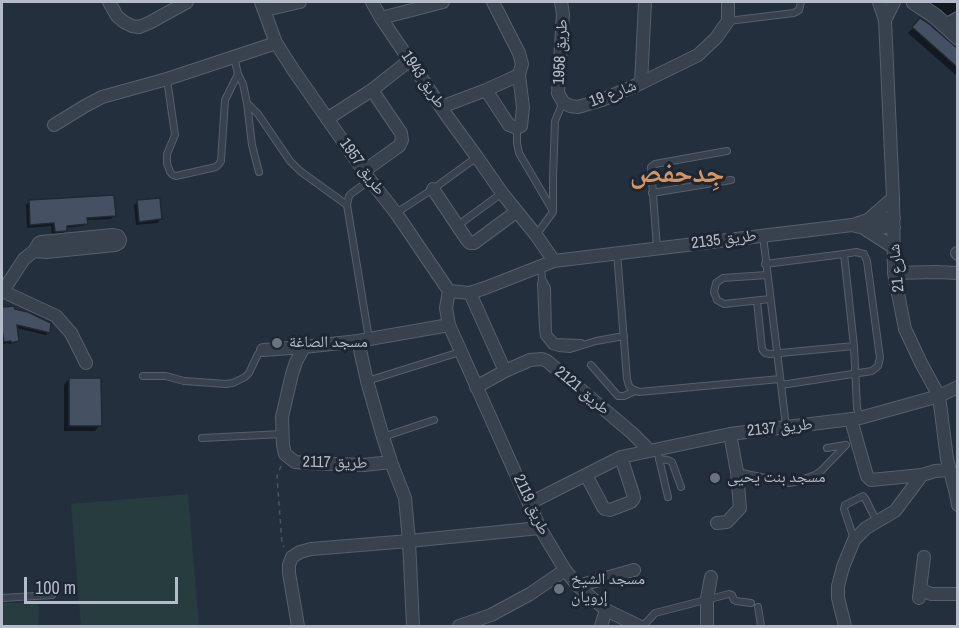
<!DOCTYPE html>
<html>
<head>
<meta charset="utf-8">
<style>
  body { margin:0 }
  #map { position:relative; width:959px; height:628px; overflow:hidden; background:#242f3e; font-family:"Archivo Narrow",sans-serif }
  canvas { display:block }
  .frame { position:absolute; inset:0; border:3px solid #b4bcc9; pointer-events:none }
  .scale { position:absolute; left:24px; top:577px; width:154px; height:27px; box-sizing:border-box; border:3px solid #b4bcc9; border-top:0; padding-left:8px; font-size:18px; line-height:21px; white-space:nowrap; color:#b4bcc9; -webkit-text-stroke:4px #1d2633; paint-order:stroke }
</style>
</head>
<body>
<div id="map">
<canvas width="959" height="628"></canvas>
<div class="frame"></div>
<div class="scale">100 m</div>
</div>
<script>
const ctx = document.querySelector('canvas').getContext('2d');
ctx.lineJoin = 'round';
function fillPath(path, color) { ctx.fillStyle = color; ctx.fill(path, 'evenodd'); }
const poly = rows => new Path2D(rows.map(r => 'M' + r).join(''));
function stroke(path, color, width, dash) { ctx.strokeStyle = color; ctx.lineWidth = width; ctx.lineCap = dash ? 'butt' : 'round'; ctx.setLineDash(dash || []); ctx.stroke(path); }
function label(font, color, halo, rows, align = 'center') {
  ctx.font = font + ' "Archivo Narrow","Noto Naskh Arabic",sans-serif'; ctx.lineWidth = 6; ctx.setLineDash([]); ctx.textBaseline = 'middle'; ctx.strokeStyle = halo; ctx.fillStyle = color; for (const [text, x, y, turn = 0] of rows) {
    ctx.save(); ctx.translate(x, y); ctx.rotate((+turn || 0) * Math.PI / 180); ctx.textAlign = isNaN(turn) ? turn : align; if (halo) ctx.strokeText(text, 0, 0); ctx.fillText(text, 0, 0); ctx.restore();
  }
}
fillPath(poly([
  [188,494,199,626,81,626,71,504],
  [2,603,39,603,38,626,2,626]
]), '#263c3f');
fillPath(poly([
  [927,2,958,2,958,16,951,14,943,18],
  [915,25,928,25,958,50,958,77,908,33],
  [29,202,114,216,111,219,86,220,86,223,83,226,65,228,66,231,62,234,52,235,51,226,27,228,26,205],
  [138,202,161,219,157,223,136,225,134,205],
  [13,307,14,310,48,332,46,335,16,328,18,340,15,343,9,344,9,343,2,344,2,309],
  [69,379,100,425,95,431,64,431,64,385]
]), '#0007');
const building = poly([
  [920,18,929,24,957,48,957,67,912,27,920,18],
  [114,195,116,216,87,218,88,224,67,226,67,231,55,232,54,223,30,225,29,200,114,195],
  [160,198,162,219,139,222,137,200,160,198],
  [14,306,15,309,28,312,51,323,50,333,17,325,19,341,11,343,11,341,4,342,2,330,2,307,14,306],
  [69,378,101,378,102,426,69,426,69,378]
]);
fillPath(building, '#455162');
stroke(building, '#1f2835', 1.5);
const service = poly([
  [728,21,794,13,799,10,801,2],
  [234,57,238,74,243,84,247,103,252,145,259,172],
  [167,79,175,135,167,154,167,163,170,172,173,175,176,176,216,167,219,164,221,161,225,100,238,74],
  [247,103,258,114,290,161,300,171,347,205],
  [517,128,517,143,519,153,553,211],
  [652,193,731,180],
  [396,213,433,189,477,157],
  [457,226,502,193],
  [536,235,553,212,553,177,555,121,563,102],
  [763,236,786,426],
  [657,248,651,167,655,164,727,151],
  [617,253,627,379,629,386,632,389,639,392,780,379],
  [844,254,854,346,857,408,860,418],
  [765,264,844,254,856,252,864,254,867,261,880,358,878,366,872,371,781,385],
  [541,266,542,279,547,288,548,334,555,342,581,343],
  [767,275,723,278,716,283,714,292,717,300,724,304,770,299],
  [542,279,541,285,543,329,544,336,552,346,559,348,570,349,596,341,624,336],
  [757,301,762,349,765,353,770,354,854,346],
  [369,339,347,205,349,196,352,193,370,180],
  [591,365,618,396,624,396,635,391],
  [143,376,166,376,184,381,226,384,233,383,245,377,249,373,258,354,262,350],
  [367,381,460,352],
  [383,437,434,420],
  [202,438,283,434],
  [827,448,845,445],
  [657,450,668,497],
  [659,459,668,460,672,462,681,487],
  [737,472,789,483,798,481,815,475,821,471,846,445],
  [854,539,844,509,845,505,863,496,866,500,877,522],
  [2,598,52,595],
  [758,607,761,626],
  [643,626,655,613,729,594,732,595,734,600,736,601,751,603]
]);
const minor = poly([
  [109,2,117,16,124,22,132,26,139,27,149,23,187,2],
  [261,2,276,43,294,71,370,180,396,213,449,291],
  [372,2,381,18,447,116,477,157,502,193,536,235,554,261],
  [561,2,563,14,558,93,563,102,570,106,578,107,602,100,641,83,698,55,716,38,728,21,728,2],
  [879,2,885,20,893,198,894,273,905,329,921,363,939,396,947,459,956,494,958,505],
  [265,10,300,2],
  [381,18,443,2],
  [885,20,894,2],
  [945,25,958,18],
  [641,83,645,2],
  [486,90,509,125,517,128,521,126,523,107,519,75,522,64,519,53,493,2],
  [441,107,486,90,519,75],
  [327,119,372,90,410,60],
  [54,125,85,106,102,97,167,79,276,43],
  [364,171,399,146,402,140,401,133,372,90],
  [433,189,467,240,470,243,474,243,516,212],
  [868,220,893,198],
  [856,224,868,220,894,218],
  [865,229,893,247],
  [957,253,958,254],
  [894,273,936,272,958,273],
  [2,291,56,316,71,333,86,363],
  [3,291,24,259,34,251,46,252,115,245,119,243,120,240,118,236,113,235,41,242,39,243,34,251],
  [449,291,470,293,485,288,554,261,852,225,864,228,894,227],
  [449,291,446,308,449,325,540,528,565,570,578,586,606,610,639,626],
  [470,293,505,371],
  [358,341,367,381,383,437,391,462,405,498,409,541,413,626],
  [304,347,296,362,292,374,282,417,283,445,285,454,295,462,307,463,364,465,391,462],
  [263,350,304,347,358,341,449,325],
  [476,387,505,371,530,360,542,359,547,361,632,433,650,451],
  [851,420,867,476,871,480,922,475],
  [586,475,603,507,605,509,610,510,631,502,634,498,633,494,621,457],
  [530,503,621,457,730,434,860,418,939,396,958,387],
  [717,523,727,522,740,508,737,472,730,434],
  [578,586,634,570],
  [920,589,931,594,958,594],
  [919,598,924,557],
  [298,626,289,573,289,565,292,557,300,552,311,549,409,541,540,528],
  [459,626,491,615,530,594,565,570],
  [601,626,606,610],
  [707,626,707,599,711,577],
  [845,626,838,598,838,586,843,567,854,540,866,528,895,511,922,475,935,471,949,470]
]);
const tertiary = poly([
  [914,2,935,16,958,37]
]);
stroke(service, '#565f6c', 8);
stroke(minor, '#565f6c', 14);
stroke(tertiary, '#565f6c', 17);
stroke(poly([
  [281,466,277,476,282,544,284,547]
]), '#44595c', 1.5, [4.5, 4.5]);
stroke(service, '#38414e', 6);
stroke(minor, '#38414e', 12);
stroke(tertiary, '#38414e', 15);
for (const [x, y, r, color] of [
  [277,343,6,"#6b7280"],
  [715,478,6,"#6b7280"],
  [559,589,6,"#6b7280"]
]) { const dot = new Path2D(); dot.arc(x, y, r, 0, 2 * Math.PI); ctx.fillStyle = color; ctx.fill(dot); stroke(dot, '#1d2633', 2); }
label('16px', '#b4bcc9', '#1d2633', [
  ["طريق 1958",561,52,-87],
  ["طريق 1943",423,80,56],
  ["شارع 19",613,94,-21],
  ["طريق 1957",362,167,54],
  ["طريق 2135",724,240,-7],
  ["شارع 21",897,268,-95],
  ["طريق 2121",582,391,40],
  ["طريق 2137",780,428,-6],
  ["طريق 2117",335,463,1],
  ["طريق 2119",531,505,65]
]);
label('16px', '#b4bcc9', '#1d2633', [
  ["مسجد الصاغة",289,343],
  ["مسجد بنت يحيى",727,478],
  ["مسجد الشيخ",571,580],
  ["إرويان",571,598]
], 'left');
label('bold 28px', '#d59563', '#1d2633', [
  ["جِدحفص",677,174]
]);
</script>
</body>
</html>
